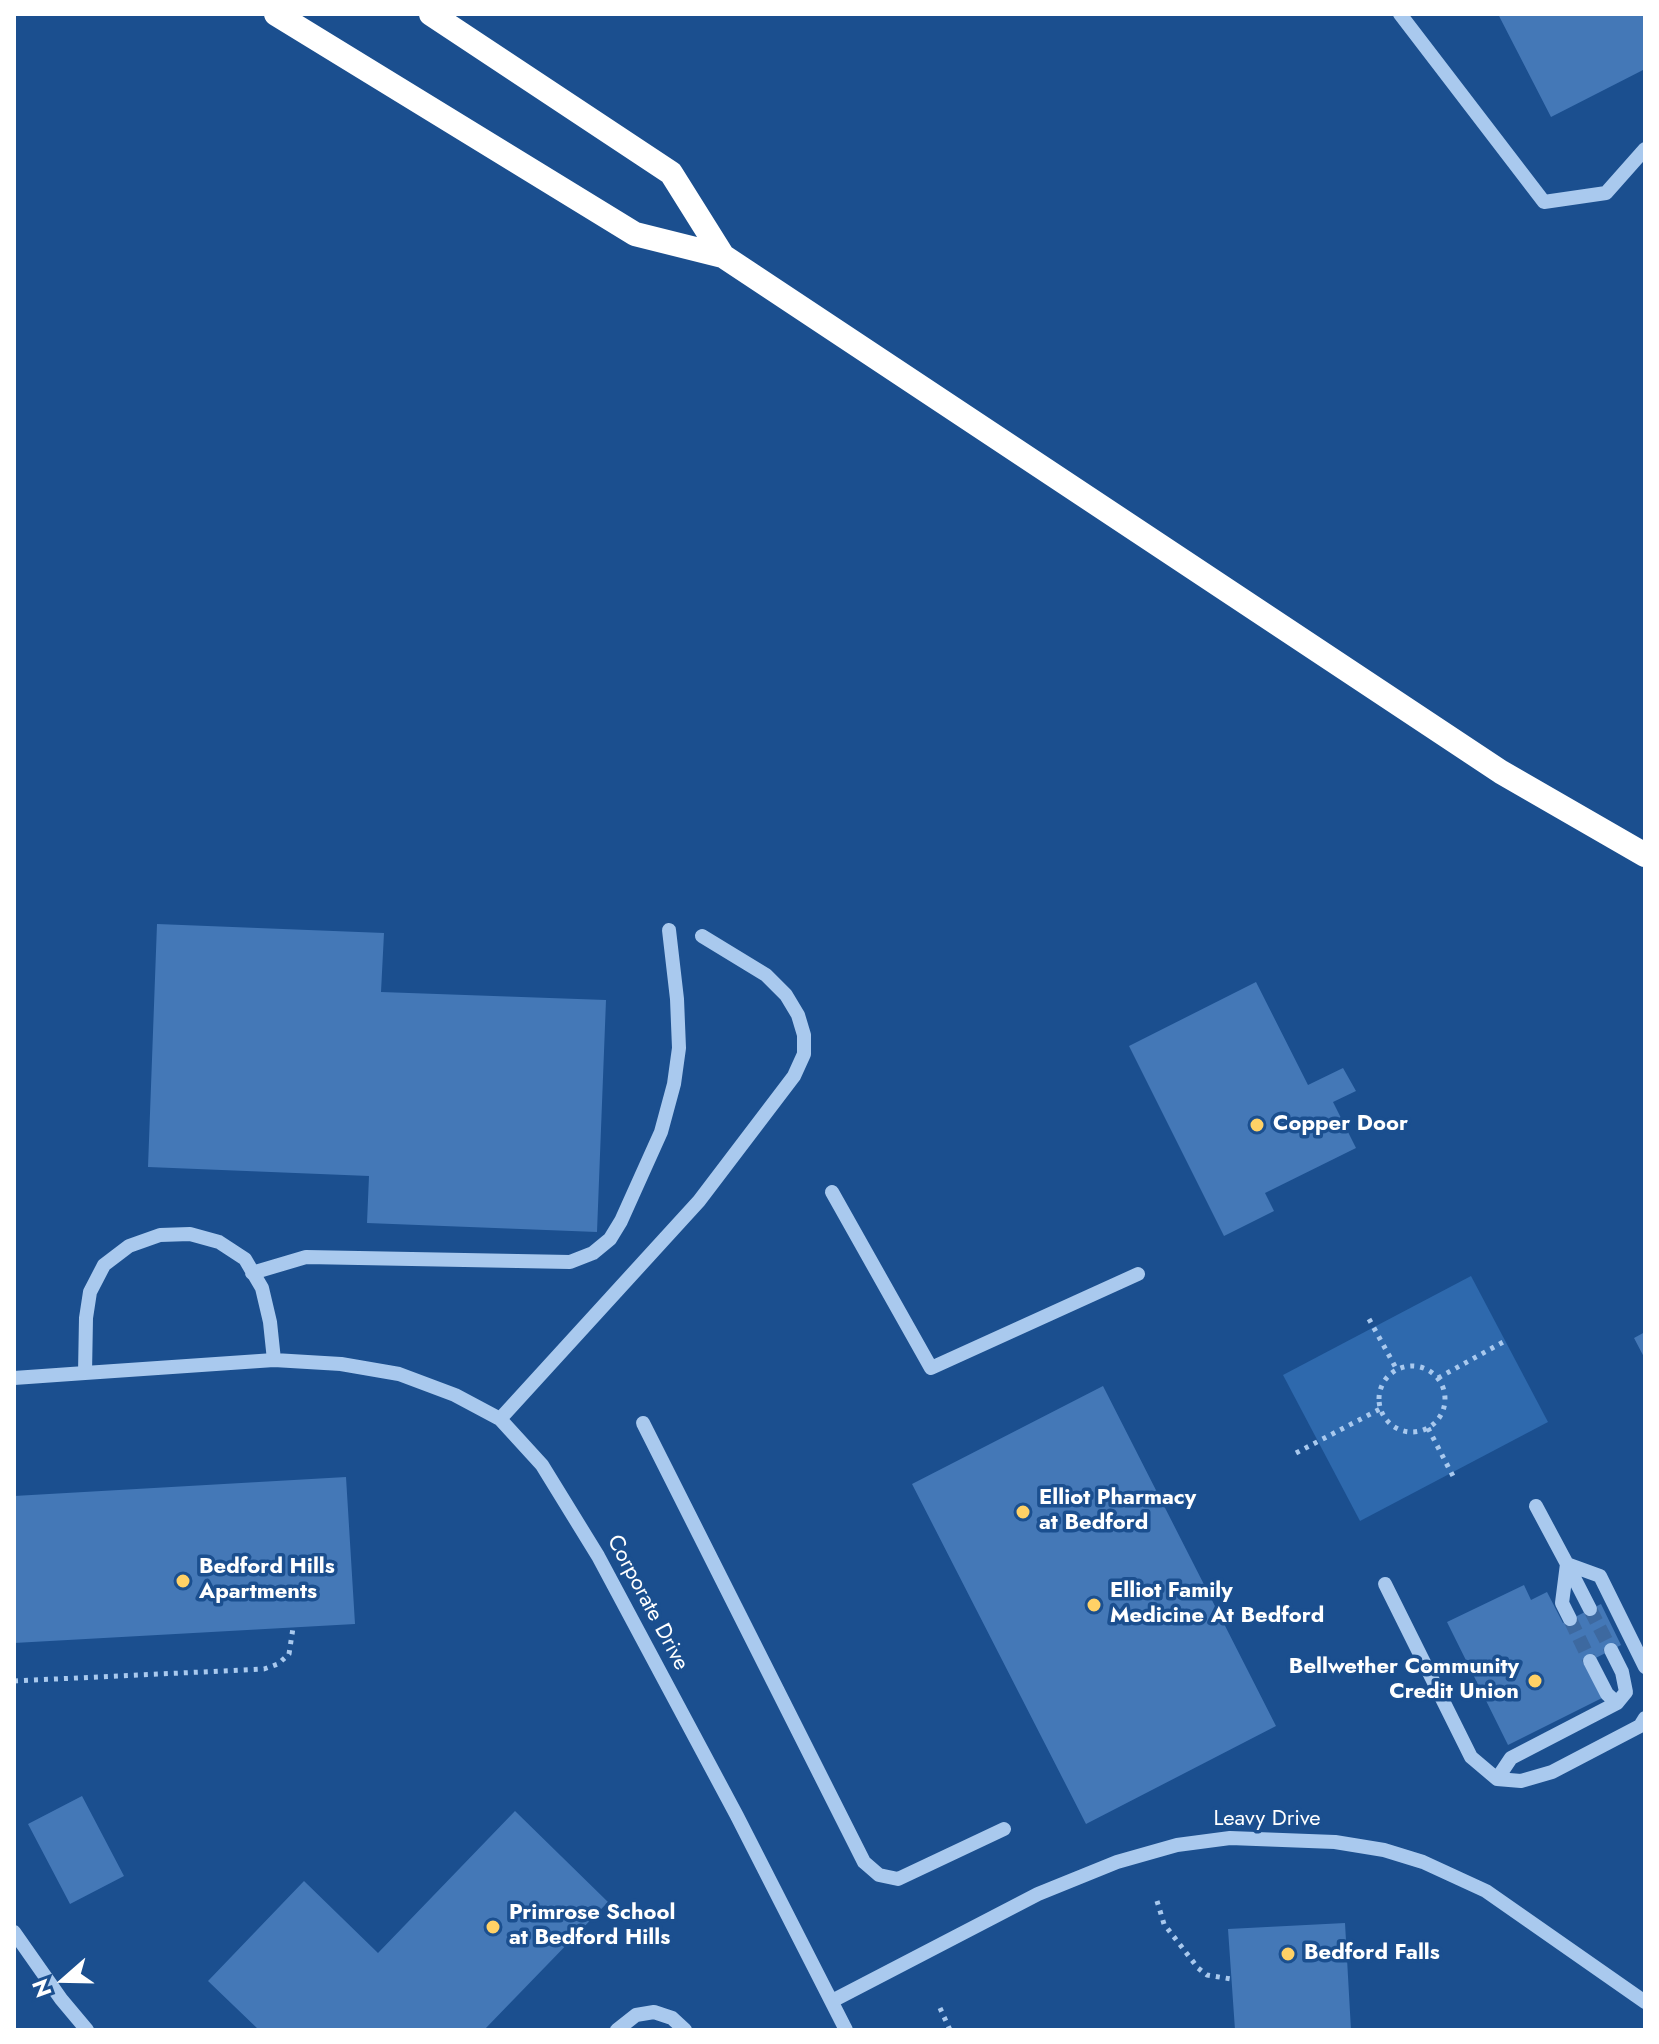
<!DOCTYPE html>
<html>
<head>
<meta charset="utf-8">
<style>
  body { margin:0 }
  #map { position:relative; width:1659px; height:2044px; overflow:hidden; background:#1b4f8f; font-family:Jost,sans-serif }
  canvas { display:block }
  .frame { position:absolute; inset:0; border:16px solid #fff; pointer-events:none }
  .north { position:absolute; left:24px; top:1940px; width:80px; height:80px; -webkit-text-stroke:6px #1b4f8f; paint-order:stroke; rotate:250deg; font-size:22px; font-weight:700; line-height:32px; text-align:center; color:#fff }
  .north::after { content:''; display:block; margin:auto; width:28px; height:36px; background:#fff; clip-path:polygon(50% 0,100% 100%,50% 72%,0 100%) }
</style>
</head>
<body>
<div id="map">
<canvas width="1659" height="2044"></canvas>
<div class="frame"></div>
<div class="north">N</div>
</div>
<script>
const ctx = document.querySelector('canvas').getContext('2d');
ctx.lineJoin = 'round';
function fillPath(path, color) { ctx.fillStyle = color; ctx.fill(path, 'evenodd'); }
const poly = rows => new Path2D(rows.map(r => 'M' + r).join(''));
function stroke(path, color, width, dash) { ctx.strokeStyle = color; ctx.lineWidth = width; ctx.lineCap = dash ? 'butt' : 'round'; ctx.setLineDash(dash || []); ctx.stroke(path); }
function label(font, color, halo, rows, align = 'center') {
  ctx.font = font + ' Jost,sans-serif'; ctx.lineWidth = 7; ctx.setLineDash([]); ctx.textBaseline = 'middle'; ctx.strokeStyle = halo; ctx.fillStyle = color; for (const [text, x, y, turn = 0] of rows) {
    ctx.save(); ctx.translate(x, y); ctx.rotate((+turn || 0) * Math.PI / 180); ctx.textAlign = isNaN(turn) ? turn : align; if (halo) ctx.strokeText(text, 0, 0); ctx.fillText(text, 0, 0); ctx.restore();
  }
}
fillPath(poly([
  [1471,1276,1548,1422,1360,1521,1283,1375]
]), '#2e69ad');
fillPath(poly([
  [1498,14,1645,14,1645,69,1551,117],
  [157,924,384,933,381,992,606,1000,597,1232,367,1223,369,1176,148,1167],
  [1256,982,1308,1085,1343,1068,1356,1091,1333,1102,1356,1148,1265,1193,1274,1211,1224,1236,1129,1046],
  [1645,1332,1645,1359,1634,1338],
  [1103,1386,1276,1726,1086,1824,912,1484],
  [346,1477,355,1624,14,1643,14,1496],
  [1524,1585,1531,1600,1547,1592,1563,1623,1601,1604,1621,1645,1584,1664,1602,1698,1508,1745,1447,1622],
  [82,1796,124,1876,70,1904,28,1824],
  [515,1811,608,1902,484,2030,259,2030,208,1981,304,1881,378,1953],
  [1345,1923,1351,2030,1235,2030,1228,1929]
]), '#4478b7');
stroke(poly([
  [1590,1609,1611,1650],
  [1570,1619,1590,1661]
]), '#3d69a0', 14, [14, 7]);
stroke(poly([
  [1369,1319,1397,1370],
  '1379 1399a33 33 0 1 1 66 0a33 33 0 1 1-66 0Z',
  [1438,1378,1505,1341],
  [1428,1428,1455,1480],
  [1296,1453,1380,1409],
  [14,1681,264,1669,278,1664,289,1654,293,1628],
  [1157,1901,1164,1924,1198,1968,1207,1975,1231,1979],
  [940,2008,950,2030]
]), '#a9c9ee', 5, [4, 6]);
stroke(poly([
  [1400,14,1544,202,1606,193,1645,149],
  [832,1192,931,1368,1138,1274],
  [252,1273,306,1257,570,1262,593,1253,610,1239,621,1221,661,1132,674,1084,679,1048,677,999,669,930],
  [274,1360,270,1322,262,1288,245,1259,219,1242,190,1234,160,1235,129,1246,104,1265,90,1292,86,1318,85,1373,274,1360,341,1364,399,1374,455,1395,500,1419,542,1465,598,1556,737,1816,846,2030],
  [14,1378,85,1373],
  [500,1419,699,1201,794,1076,804,1054,804,1035,798,1015,786,995,766,975,702,936],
  [643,1423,864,1862,879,1875,898,1879,1004,1829],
  [1536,1506,1567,1564,1600,1576,1645,1667],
  [1567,1564,1562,1603,1570,1619],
  [1567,1564,1590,1609],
  [1385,1584,1471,1757,1497,1779,1521,1781,1552,1772,1640,1726,1645,1718],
  [1590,1661,1607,1694,1617,1703],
  [1497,1779,1511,1758,1617,1703,1626,1692,1622,1672,1611,1650],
  [14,1932,61,1999,87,2030],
  [832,2001,1038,1894,1117,1862,1177,1845,1230,1838,1335,1842,1384,1850,1423,1862,1486,1891,1645,2002],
  [617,2030,636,2015,654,2012,672,2018,685,2030]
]), '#a9c9ee', 14);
stroke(poly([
  [276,14,635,234,723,256,1501,772,1645,855],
  [431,14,671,173,723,256]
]), '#fff', 24);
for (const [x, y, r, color] of [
  [1257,1125,8,"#ffd166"],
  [1023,1512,8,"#ffd166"],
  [183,1581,8,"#ffd166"],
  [1094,1605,8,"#ffd166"],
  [1535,1681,8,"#ffd166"],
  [493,1927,8,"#ffd166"],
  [1288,1954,8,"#ffd166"]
]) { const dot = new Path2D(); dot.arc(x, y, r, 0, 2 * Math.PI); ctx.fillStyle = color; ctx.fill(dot); stroke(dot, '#1b4f8f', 3); }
label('bold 22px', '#fff', '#1b4f8f', [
  ["Copper Door",1273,1125],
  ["Elliot Pharmacy",1039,1499],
  ["at Bedford",1039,1524],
  ["Bedford Hills",199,1568],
  ["Apartments",199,1593],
  ["Elliot Family",1110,1592],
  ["Medicine At Bedford",1110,1617],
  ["Bellwether Community",1519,1668,"right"],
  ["Credit Union",1519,1693,"right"],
  ["Primrose School",509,1914],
  ["at Bedford Hills",509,1939],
  ["Bedford Falls",1304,1954]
], 'left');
label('22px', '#fff', '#1b4f8f', [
  ["Corporate Drive",647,1603,62],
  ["Leavy Drive",1267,1820]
]);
</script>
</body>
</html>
